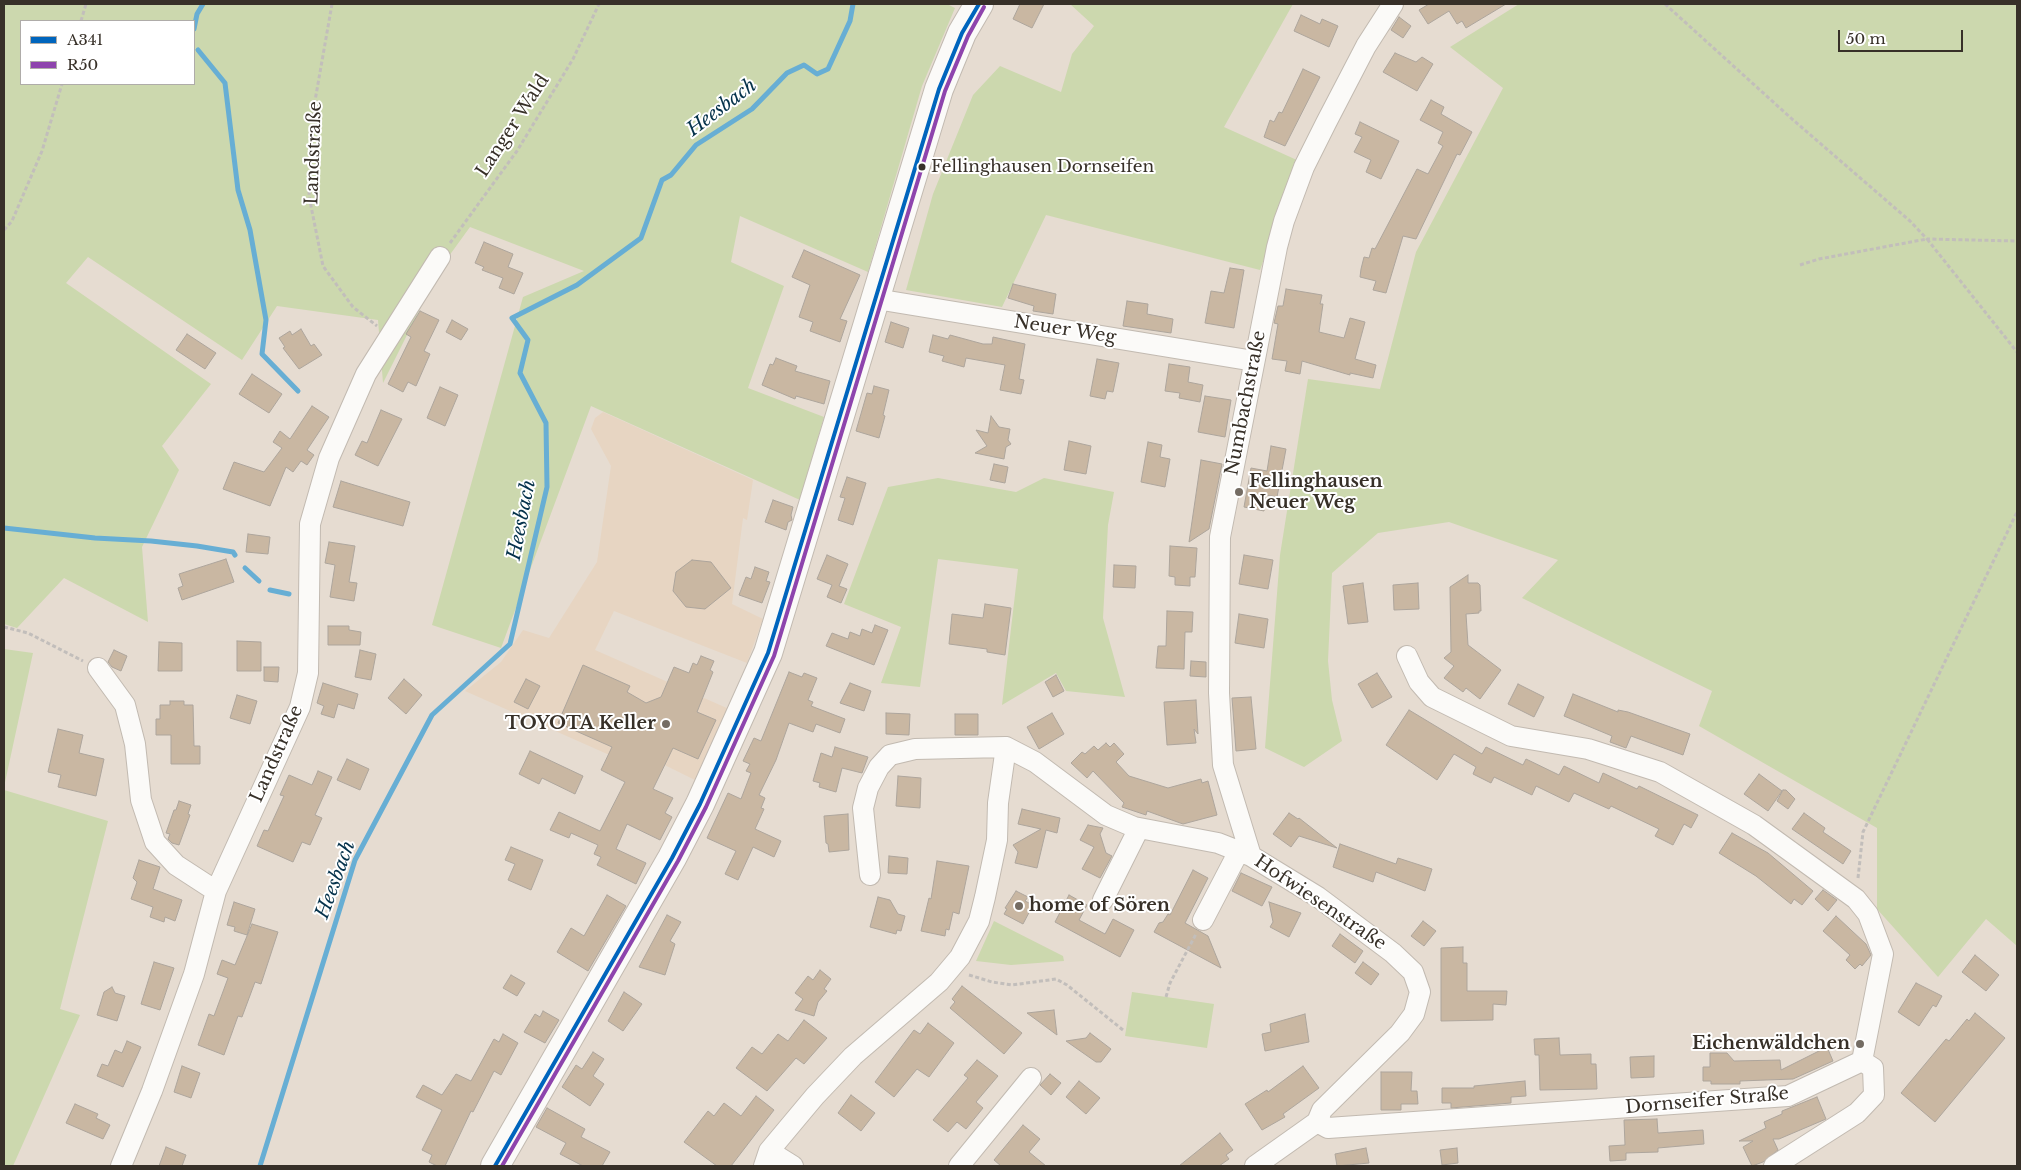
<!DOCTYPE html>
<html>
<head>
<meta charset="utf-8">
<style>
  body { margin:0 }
  #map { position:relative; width:2021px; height:1170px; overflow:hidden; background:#e6dcd1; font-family:"Libre Baskerville",serif }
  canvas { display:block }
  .frame { position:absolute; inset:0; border:5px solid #373028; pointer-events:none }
  .legend { position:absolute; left:20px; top:20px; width:175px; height:65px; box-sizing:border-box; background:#fff; border:1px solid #afaca9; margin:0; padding:6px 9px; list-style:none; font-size:15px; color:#373028 }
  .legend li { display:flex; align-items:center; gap:10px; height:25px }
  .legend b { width:25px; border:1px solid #afaca9 }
  .scale { position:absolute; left:1838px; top:30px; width:125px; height:22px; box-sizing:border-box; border:2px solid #373028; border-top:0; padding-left:6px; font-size:15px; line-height:18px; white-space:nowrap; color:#373028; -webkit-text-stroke:4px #fff; paint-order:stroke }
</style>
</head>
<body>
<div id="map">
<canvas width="2021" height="1170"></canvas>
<div class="frame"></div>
<ul class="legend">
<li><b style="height:6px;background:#0065bd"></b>A341</li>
<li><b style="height:6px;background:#8e44ad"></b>R50</li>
</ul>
<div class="scale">50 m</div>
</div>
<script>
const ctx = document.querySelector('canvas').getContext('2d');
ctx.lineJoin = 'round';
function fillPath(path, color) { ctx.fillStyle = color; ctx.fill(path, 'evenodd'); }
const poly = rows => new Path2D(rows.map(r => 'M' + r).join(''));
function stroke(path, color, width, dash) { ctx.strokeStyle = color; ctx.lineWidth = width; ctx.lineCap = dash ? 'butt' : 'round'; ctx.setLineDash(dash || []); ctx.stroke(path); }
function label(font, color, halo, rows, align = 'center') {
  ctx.font = font + ' "Libre Baskerville",serif'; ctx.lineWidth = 4; ctx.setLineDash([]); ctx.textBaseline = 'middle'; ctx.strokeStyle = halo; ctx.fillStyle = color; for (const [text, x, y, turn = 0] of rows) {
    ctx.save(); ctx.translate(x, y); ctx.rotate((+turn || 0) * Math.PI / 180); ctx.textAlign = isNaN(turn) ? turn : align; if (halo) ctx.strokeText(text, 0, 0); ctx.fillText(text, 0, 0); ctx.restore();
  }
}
fillPath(poly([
  [603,412,753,480,747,520,743,518,732,604,763,619,747,663,614,611,595,650,729,709,697,781,622,744,614,757,465,691,501,662,523,630,549,638,597,562,611,466,591,429,595,418]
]), '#e7d5c2');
fillPath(poly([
  [4,4,947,4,955,8,922,86,868,272,740,216,731,262,784,286,748,388,824,417,800,500,591,406,501,648,432,625,523,297,584,271,470,227,441,267,383,383,378,320,277,306,242,360,88,257,66,283,211,384,162,446,179,470,142,547,148,622,64,578,17,628,4,624],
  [21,21,194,21,194,84,21,84],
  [1070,4,1293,4,1224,127,1299,161,1260,270,1046,215,1002,307,906,290,933,194,973,95,1000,66,1061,92,1072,54,1094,26],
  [1519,4,2017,4,2017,946,1986,919,1938,977,1877,909,1877,828,1699,726,1712,691,1522,598,1558,560,1449,522,1378,533,1332,573,1328,661,1332,700,1342,741,1304,767,1265,748,1280,555,1308,379,1380,389,1416,252,1503,88,1450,47],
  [938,478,1016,492,1044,478,1114,492,1108,525,1103,618,1125,697,1066,691,1056,673,1002,705,1018,569,938,559,920,687,881,683,901,627,844,604,888,487],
  [4,649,33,653,4,787],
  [4,790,108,821,60,1009,80,1015,13,1166,4,1166],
  [994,921,1063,956,1064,961,1011,965,976,961],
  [1132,992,1214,1004,1207,1048,1125,1036]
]), '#ccd8ae');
stroke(poly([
  [194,29,197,14,203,4],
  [198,50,225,83,238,190,250,230,266,320,262,354,298,391],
  [4,528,95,538,151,541,197,546,233,552,235,555],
  [245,568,259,581],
  [270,590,289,594],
  [260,1166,355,860,432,715,510,644,547,487,546,423,520,373,528,340,512,318,577,285,641,238,662,180,671,175,696,145,752,109,787,73,804,65,817,74,828,69,850,21,853,4]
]), '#67aed4', 5);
const building = poly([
  [1020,4,1044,4,1032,28,1013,19,1020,4],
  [1429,4,1506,4,1466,28,1462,21,1457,24,1449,11,1428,24,1419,10,1429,4],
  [1301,15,1320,24,1322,19,1338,26,1329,47,1294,31,1301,15],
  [1399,17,1411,26,1403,38,1391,30,1399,17],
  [1395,53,1416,62,1422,57,1433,64,1417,91,1383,72,1395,53],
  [1303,69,1320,77,1285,146,1264,137,1270,120,1274,122,1279,112,1282,113,1303,69],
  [1431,100,1444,107,1441,114,1472,132,1460,155,1457,154,1416,239,1403,236,1386,293,1373,290,1376,281,1360,277,1361,269,1364,257,1369,258,1372,248,1375,249,1417,169,1428,174,1443,146,1438,143,1443,132,1420,120,1431,100],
  [1360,122,1399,141,1381,179,1366,172,1371,160,1354,152,1362,137,1355,134,1360,122],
  [484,242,513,254,508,267,523,273,514,294,499,288,503,278,482,270,484,267,475,263,484,242],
  [804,250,860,275,840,319,847,321,840,342,810,331,813,322,799,317,810,285,792,277,804,250],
  [1230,268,1244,270,1234,328,1205,323,1211,291,1224,293,1230,268],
  [1013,284,1056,294,1053,314,1033,311,1034,306,1008,298,1013,284],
  [1286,289,1322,295,1320,304,1323,304,1319,332,1344,338,1350,318,1365,322,1355,359,1376,365,1373,378,1350,373,1350,375,1302,361,1300,374,1285,371,1287,361,1272,359,1278,324,1274,323,1278,306,1283,306,1286,289],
  [1127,301,1148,304,1147,314,1173,319,1171,333,1123,326,1127,301],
  [420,311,439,320,424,351,430,354,416,386,408,382,403,392,388,384,411,337,406,334,420,311],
  [452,320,468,329,461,340,446,332,452,320],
  [891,322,909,328,903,348,885,342,891,322],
  [301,329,311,346,314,344,322,355,299,369,283,348,285,347,279,338,290,331,292,335,301,329],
  [187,334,216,353,205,369,176,350,187,334],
  [933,335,948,339,950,335,983,344,992,344,993,337,1025,344,1019,379,1024,380,1021,394,1000,390,1005,365,966,358,964,367,942,361,944,356,929,352,933,335],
  [776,358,797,366,795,371,830,381,824,404,796,396,795,399,762,385,770,364,773,365,776,358],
  [1097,359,1119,363,1113,392,1107,391,1105,399,1090,396,1097,359],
  [1169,364,1190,367,1188,382,1203,385,1200,402,1179,398,1180,393,1165,391,1169,364],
  [252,374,282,394,269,413,239,394,252,374],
  [874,386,889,390,883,415,885,416,879,438,856,431,867,393,872,394,874,386],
  [440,387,458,395,445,426,427,418,440,387],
  [1205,396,1231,400,1225,437,1198,432,1205,396],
  [312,406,329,417,307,450,314,455,307,465,301,461,293,472,286,467,270,506,223,489,234,462,264,472,282,448,273,442,280,431,290,439,312,406],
  [381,410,402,419,378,466,355,455,362,441,367,443,381,410],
  [991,416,999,427,1010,429,1008,440,1011,444,1006,447,1004,459,975,453,987,446,976,430,988,433,991,416],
  [1069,441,1091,446,1086,474,1064,470,1069,441],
  [1148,442,1162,445,1160,457,1170,459,1165,487,1141,482,1148,442],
  [1271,446,1286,449,1277,497,1266,495,1264,511,1244,507,1251,468,1267,471,1271,446],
  [1201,460,1222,464,1209,529,1189,542,1201,460],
  [994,464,1008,467,1005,483,990,480,994,464],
  [847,477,866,483,853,525,838,520,845,498,840,497,847,477],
  [341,481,410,502,403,526,333,507,341,481],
  [773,500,793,507,791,515,792,520,788,522,786,530,765,522,773,500],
  [248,534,270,537,268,554,246,552,248,534],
  [329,542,355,546,349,582,357,583,354,601,330,597,335,565,325,563,329,542],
  [1170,546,1197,548,1195,577,1190,577,1190,586,1175,585,1175,577,1169,576,1170,546],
  [827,555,848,564,839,586,847,589,841,603,827,597,832,585,817,579,827,555],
  [1244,555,1273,560,1268,589,1239,584,1244,555],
  [226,559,234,582,182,600,178,588,183,586,179,574,226,559],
  [692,560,711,562,731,588,705,609,686,607,673,591,676,572,692,560],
  [1114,565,1136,566,1135,588,1113,587,1114,565],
  [755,567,769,572,766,581,770,582,762,603,739,595,746,577,751,579,755,567],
  [1468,575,1468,583,1478,583,1480,585,1481,611,1479,611,1479,613,1466,614,1468,645,1501,670,1480,699,1466,688,1463,692,1444,678,1454,666,1444,658,1451,652,1450,587,1468,575],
  [1363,583,1368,622,1348,624,1343,586,1363,583],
  [1418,583,1419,609,1394,610,1393,585,1418,583],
  [985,604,1011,608,1005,655,987,652,987,649,949,644,952,614,983,618,985,604],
  [1167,611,1193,612,1192,632,1185,632,1184,669,1156,668,1158,646,1166,646,1167,611],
  [1239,614,1268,619,1264,648,1235,643,1239,614],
  [875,625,888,630,874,665,826,646,832,633,848,639,850,632,860,636,862,629,872,633,875,625],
  [328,626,349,626,349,630,361,632,360,645,328,645,328,626],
  [237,641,261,642,261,671,237,671,237,641],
  [159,642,182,643,182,671,158,671,159,642],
  [114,650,127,656,121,671,112,667,108,662,114,650],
  [360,650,376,654,371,680,355,677,360,650],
  [701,656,714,661,710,670,713,672,697,712,716,720,698,759,673,748,653,789,673,798,665,813,672,817,660,840,627,824,616,849,646,863,636,884,597,865,601,857,594,854,598,845,571,833,569,838,550,830,559,812,600,831,625,782,601,770,612,747,558,723,583,665,630,686,627,692,646,703,661,697,674,667,689,673,693,663,697,665,701,656],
  [1191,661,1206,662,1206,677,1190,676,1191,661],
  [264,667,279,667,278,682,264,681,264,667],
  [789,672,802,677,804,673,817,678,808,700,813,702,811,706,845,719,840,733,816,724,813,732,789,723,776,760,759,795,765,798,761,808,764,809,755,829,781,841,774,857,753,847,738,880,725,874,736,851,707,838,728,793,741,799,751,773,746,771,750,764,743,761,754,738,761,741,789,672],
  [1377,673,1392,697,1372,708,1358,684,1377,673],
  [1056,675,1064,691,1053,697,1045,682,1056,675],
  [404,679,422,695,406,714,388,698,404,679],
  [526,679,540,686,528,709,514,702,526,679],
  [323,683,358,694,354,709,338,704,334,718,321,714,324,706,317,703,323,683],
  [850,683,871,691,864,711,840,703,850,683],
  [1518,684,1544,697,1534,717,1508,704,1518,684],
  [1573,694,1618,712,1618,710,1628,712,1690,734,1683,755,1631,736,1626,748,1610,742,1612,736,1564,716,1573,694],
  [237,695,257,701,250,724,230,718,237,695],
  [1251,697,1256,749,1236,751,1232,698,1251,697],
  [1196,700,1198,734,1194,729,1196,743,1167,745,1164,702,1196,700],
  [170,701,184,701,184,705,193,705,194,746,200,746,200,764,171,764,171,735,156,735,156,719,160,719,160,705,170,705,170,701],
  [1409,710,1482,754,1486,747,1523,765,1526,759,1559,775,1564,766,1599,783,1603,773,1637,789,1639,786,1698,815,1691,828,1684,824,1673,845,1655,836,1659,829,1611,806,1609,809,1574,793,1569,802,1536,786,1532,795,1494,777,1491,783,1473,774,1476,767,1454,754,1437,780,1386,745,1409,710],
  [886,713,910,714,909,735,886,734,886,713],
  [1052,713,1064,734,1039,749,1027,727,1052,713],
  [955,714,978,714,978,735,955,735,955,714],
  [58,729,83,735,79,753,104,759,96,796,58,787,61,775,48,772,58,729],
  [1106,743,1110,747,1114,743,1124,754,1116,762,1129,776,1168,788,1201,779,1202,783,1208,781,1217,815,1183,824,1147,811,1146,815,1122,807,1124,803,1093,771,1087,778,1071,763,1082,752,1085,754,1094,746,1098,750,1106,743],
  [835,747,868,757,862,773,842,768,836,792,819,787,820,783,813,781,821,753,832,757,835,747],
  [530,751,583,776,575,794,542,778,539,784,519,774,530,751],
  [347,759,369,769,360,790,337,780,347,759],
  [318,771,332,777,315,815,322,818,310,845,302,842,293,862,257,846,264,830,268,831,284,796,280,795,289,775,312,785,318,771],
  [1759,774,1782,791,1768,811,1744,794,1759,774],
  [898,776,921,778,920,808,896,806,898,776],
  [1783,790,1786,790,1795,799,1788,809,1777,801,1783,790],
  [179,801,191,805,188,814,190,815,179,845,172,843,168,839,170,834,166,833,174,810,176,810,179,801],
  [1022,809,1060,818,1057,833,1046,830,1037,868,1015,863,1018,852,1013,845,1041,829,1018,824,1022,809],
  [1289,813,1298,819,1299,818,1337,848,1299,836,1291,847,1273,834,1289,813],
  [1804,813,1825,828,1823,832,1851,851,1843,864,1792,829,1804,813],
  [848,814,849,850,829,852,828,844,826,843,824,816,848,814],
  [1088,825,1103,828,1100,834,1106,853,1112,856,1100,878,1082,869,1094,847,1080,840,1088,825],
  [1732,833,1768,853,1813,891,1802,905,1794,899,1791,904,1756,876,1719,853,1732,833],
  [1340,844,1396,864,1398,858,1432,869,1425,891,1376,872,1373,882,1333,867,1340,844],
  [511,847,543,860,531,890,508,880,515,864,505,860,511,847],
  [889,856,908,858,907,874,888,873,889,856],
  [139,860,160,867,153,889,182,900,175,921,165,917,164,922,150,917,153,907,131,899,137,882,133,878,139,860],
  [937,861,969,866,959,914,953,912,949,930,946,929,945,936,921,931,929,898,931,899,937,861],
  [1193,870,1208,878,1185,923,1208,936,1221,968,1154,932,1159,923,1163,922,1168,914,1170,915,1193,870],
  [1241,873,1272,887,1262,906,1232,891,1241,873],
  [1823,890,1837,900,1828,911,1815,899,1823,890],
  [1016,891,1028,897,1025,901,1033,905,1023,924,1004,914,1007,909,1005,908,1016,891],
  [607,895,626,906,588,971,557,952,571,928,584,936,607,895],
  [1069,895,1087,905,1079,920,1105,934,1113,919,1134,930,1120,957,1055,922,1069,895],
  [878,897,890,900,898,914,905,916,901,931,897,930,896,934,870,927,878,897],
  [234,902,255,909,247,935,234,931,235,927,227,925,234,902],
  [1269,902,1301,913,1289,937,1270,927,1273,922,1269,902],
  [667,915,681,922,670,941,675,944,665,975,639,967,667,915],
  [1836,916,1866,944,1871,955,1862,966,1860,964,1855,969,1846,960,1850,955,1823,931,1836,916],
  [1423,921,1436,931,1424,946,1411,936,1423,921],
  [252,924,278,932,261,984,255,982,242,1017,238,1016,224,1055,198,1045,209,1014,214,1016,228,978,217,974,222,960,235,965,252,924],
  [1340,934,1363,951,1355,963,1332,946,1340,934],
  [1463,947,1463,963,1467,963,1467,991,1507,991,1506,1005,1493,1004,1493,1020,1441,1021,1441,948,1463,947],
  [1975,955,1999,975,1986,991,1962,972,1975,955],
  [154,962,174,968,160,1010,141,1004,154,962],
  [1363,962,1379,974,1371,985,1355,973,1363,962],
  [820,970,831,979,824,989,827,991,818,1002,814,1016,795,1010,803,999,795,993,808,976,813,980,820,970],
  [511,975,525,983,517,996,503,988,511,975],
  [1916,983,1942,996,1936,1007,1933,1005,1919,1026,1898,1012,1916,983],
  [962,986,1022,1033,1004,1054,950,1008,955,1002,952,999,962,986],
  [112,987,115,993,125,996,117,1021,97,1015,104,992,112,987],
  [624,992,642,1004,623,1031,608,1021,624,992],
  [1054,1010,1057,1035,1027,1013,1054,1010],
  [543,1011,559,1020,545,1043,524,1032,535,1014,540,1017,543,1011],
  [1975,1013,2005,1038,1935,1122,1901,1093,1946,1039,1949,1041,1967,1019,1969,1021,1975,1013],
  [1305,1014,1309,1042,1265,1051,1262,1034,1271,1032,1270,1024,1305,1014],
  [804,1020,827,1038,804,1064,796,1058,767,1091,736,1068,752,1047,762,1054,778,1034,788,1041,804,1020],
  [928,1023,954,1043,929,1077,917,1069,894,1097,875,1082,914,1030,920,1034,928,1023],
  [1090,1033,1111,1049,1101,1062,1096,1062,1066,1041,1086,1038,1090,1033],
  [503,1034,518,1043,501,1075,494,1071,473,1112,471,1111,445,1166,437,1166,429,1162,432,1155,422,1150,442,1110,416,1097,423,1085,442,1095,456,1074,471,1081,494,1039,499,1042,503,1034],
  [1559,1038,1560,1055,1591,1054,1591,1064,1596,1064,1597,1089,1540,1090,1539,1055,1535,1055,1534,1039,1559,1038],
  [127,1041,141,1047,123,1087,97,1076,102,1064,108,1066,115,1050,122,1053,127,1041],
  [1827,1047,1833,1061,1793,1079,1740,1081,1740,1084,1711,1084,1711,1081,1703,1081,1703,1067,1710,1067,1710,1053,1727,1053,1734,1061,1780,1060,1781,1070,1827,1047],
  [593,1052,604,1059,593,1076,604,1084,590,1106,562,1087,576,1065,582,1069,593,1052],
  [1654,1056,1654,1077,1631,1078,1630,1057,1654,1056],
  [977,1060,998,1076,976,1102,983,1108,966,1129,957,1122,948,1132,933,1120,968,1078,964,1075,977,1060],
  [182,1066,200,1073,191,1098,174,1092,182,1066],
  [1303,1066,1319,1088,1283,1114,1285,1117,1262,1130,1245,1104,1267,1090,1268,1092,1303,1066],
  [1381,1072,1412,1072,1411,1091,1417,1091,1418,1104,1401,1104,1401,1110,1381,1110,1381,1072],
  [1050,1074,1061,1083,1051,1095,1040,1085,1050,1074],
  [1079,1081,1100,1098,1086,1114,1066,1097,1079,1081],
  [1525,1081,1526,1096,1511,1097,1511,1103,1451,1108,1451,1103,1442,1103,1442,1088,1474,1088,1474,1086,1525,1081],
  [851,1095,875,1113,861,1131,838,1113,851,1095],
  [756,1096,774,1110,731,1166,717,1166,684,1142,708,1111,714,1116,724,1103,741,1116,756,1096],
  [1817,1097,1826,1119,1779,1139,1773,1139,1778,1150,1763,1162,1752,1166,1743,1147,1753,1141,1739,1141,1766,1128,1764,1122,1782,1114,1782,1111,1817,1097],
  [75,1104,98,1114,96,1118,110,1125,103,1139,66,1123,75,1104],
  [547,1108,585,1129,581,1137,610,1152,602,1166,583,1166,560,1154,566,1143,536,1127,547,1108],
  [1657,1119,1658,1133,1703,1130,1704,1144,1658,1148,1658,1152,1626,1153,1626,1160,1610,1161,1609,1146,1625,1145,1624,1120,1657,1119],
  [1023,1125,1040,1139,1029,1152,1046,1166,1001,1166,994,1160,1023,1125],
  [1220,1133,1233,1150,1226,1155,1229,1159,1219,1166,1179,1166,1220,1133],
  [166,1147,186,1155,182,1166,159,1166,166,1147],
  [1366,1148,1369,1163,1337,1166,1335,1154,1366,1148],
  [1457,1148,1458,1163,1442,1165,1440,1150,1457,1148]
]);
fillPath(building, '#c9b7a2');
stroke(building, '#ada59c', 1);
const minor = poly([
  [876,299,1254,361],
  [98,668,125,705,135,744,141,800,155,842,176,865,216,891],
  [1251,856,1223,765,1219,693,1220,537,1277,247,1284,221,1304,167,1326,123,1366,46,1393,4],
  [870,875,863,808,868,788,879,767,890,755,915,749,1006,747,1035,762,1106,815,1134,827,1218,843,1251,856,1318,897,1393,953,1413,972,1420,992,1414,1014,1400,1033,1322,1110,1317,1122],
  [1103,900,1139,828],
  [1203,920,1239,851],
  [769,1151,793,1166],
  [121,1166,152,1091,194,974,216,891,300,707,308,673,310,524,329,458,366,374,440,257],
  [764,1166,769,1151,815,1096,853,1056,939,982,960,957,979,921,985,897,997,840,998,803,1006,747],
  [959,1166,1031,1078],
  [1255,1166,1317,1122,1328,1128,1788,1096,1862,1061,1883,954,1868,914,1856,899,1754,825,1660,772,1588,749,1511,736,1432,697,1419,682,1407,656],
  [1774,1166,1857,1113,1874,1095,1873,1068,1862,1061]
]);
const secondary = poly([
  [495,1166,672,858,700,804,768,653,939,89,962,33,979,4]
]);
stroke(minor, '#c2bab1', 22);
stroke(secondary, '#c2bab1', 30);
stroke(poly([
  [332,4,312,118,309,196,323,266,353,307,377,326],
  [1665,4,1792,119,1910,221,1927,239,2017,241],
  [81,21,86,4],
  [4,230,12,221,42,151,62,84],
  [450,243,517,151,573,59,599,4],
  [1800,265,1819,259,1927,239,2017,352],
  [4,627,28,633,83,661],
  [1858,878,1863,832,2017,512],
  [969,975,992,982,1012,985,1056,979,1067,985,1123,1030],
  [1166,997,1170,983,1196,934]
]), '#c2bebb', 3, [4, 2.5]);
stroke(minor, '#fbfaf8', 20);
stroke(secondary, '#fbfaf8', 28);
stroke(poly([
  [495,1166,672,858,700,804,768,653,939,89,962,33,979,4]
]), '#0065bd', 4);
stroke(poly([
  [502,1166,678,861,706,807,774,656,945,91,968,36,984,7]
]), '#8e44ad', 4);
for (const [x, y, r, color] of [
  [922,167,4.5,"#373028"],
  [1239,492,5,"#746c63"],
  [666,724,5,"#746c63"],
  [1019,906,5,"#746c63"],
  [1860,1044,5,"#746c63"]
]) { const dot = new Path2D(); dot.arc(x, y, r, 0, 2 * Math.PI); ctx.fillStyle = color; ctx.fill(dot); stroke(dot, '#fff', 2); }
label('17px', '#373028', '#fff', [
  ["Fellinghausen Dornseifen",931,167]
], 'left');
label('18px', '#373028', '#fff', [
  ["Langer Wald",513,126,-57],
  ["Landstraße",314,153,-88],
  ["Neuer Weg",1065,330,9],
  ["Numbachstraße",1246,403,-79],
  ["Landstraße",277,754,-66],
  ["Hofwiesenstraße",1320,903,34],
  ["Dornseifer Straße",1707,1101,-5]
]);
label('bold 18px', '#373028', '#fff', [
  ["Fellinghausen",1249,482],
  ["Neuer Weg",1249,503],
  ["TOYOTA Keller",656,724,"right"],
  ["home of Sören",1029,906],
  ["Eichenwäldchen",1850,1044,"right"]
], 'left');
label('italic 19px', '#05324b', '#fff', [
  ["Heesbach",722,108,-37],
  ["Heesbach",522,520,-79],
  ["Heesbach",336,880,-70]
]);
</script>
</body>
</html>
